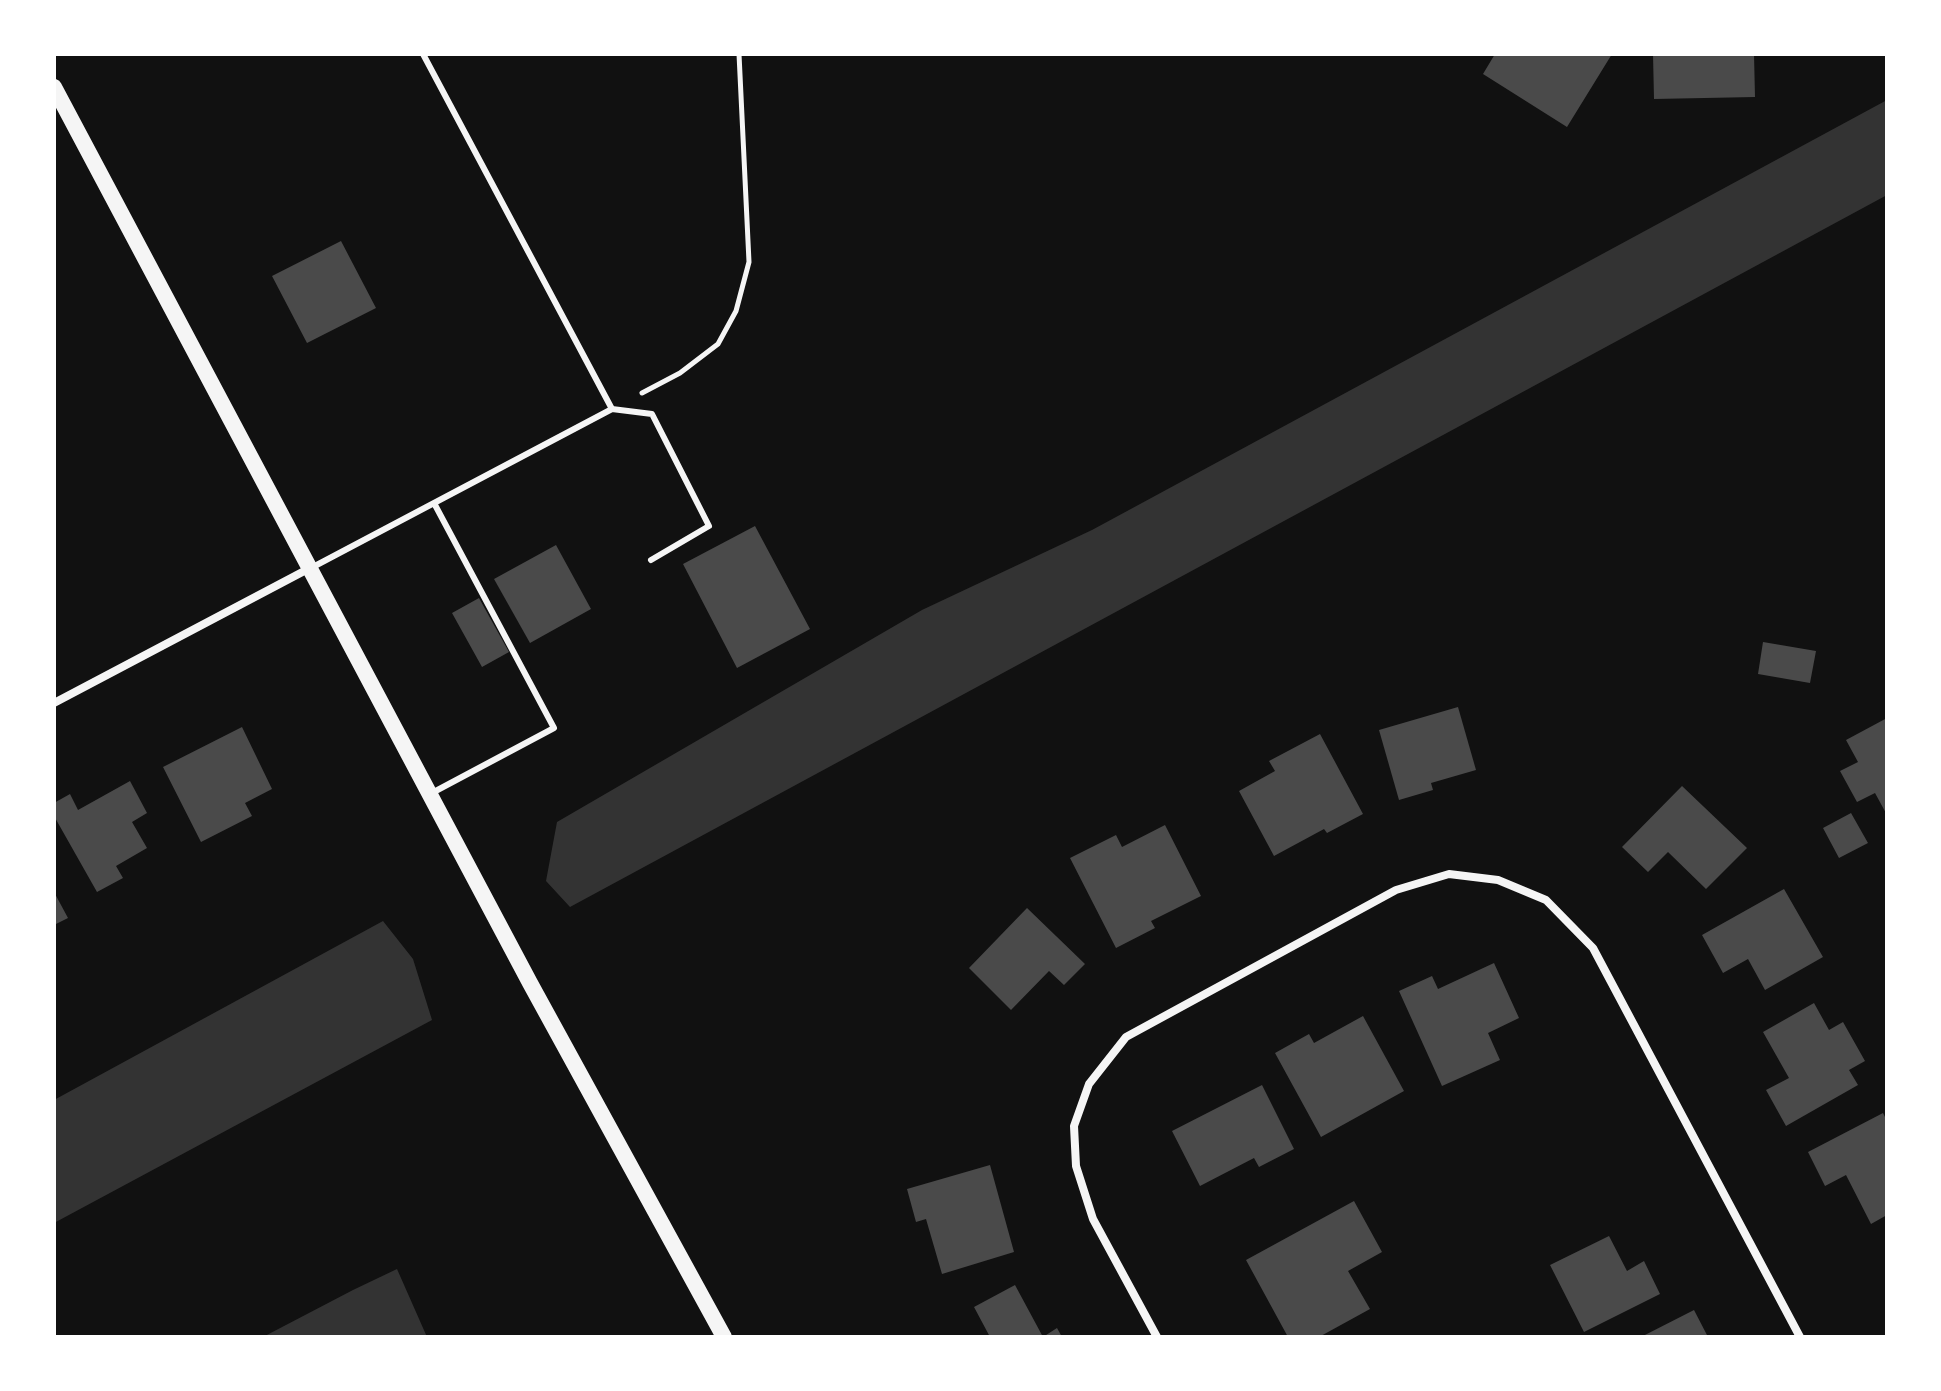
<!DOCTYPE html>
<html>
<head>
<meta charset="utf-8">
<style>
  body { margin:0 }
  #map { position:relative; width:1941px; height:1391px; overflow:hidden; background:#111; font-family:Jost,sans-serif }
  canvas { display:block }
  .frame { position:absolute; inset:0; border:56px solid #fff; pointer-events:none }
</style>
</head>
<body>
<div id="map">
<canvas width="1941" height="1391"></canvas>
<div class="frame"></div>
</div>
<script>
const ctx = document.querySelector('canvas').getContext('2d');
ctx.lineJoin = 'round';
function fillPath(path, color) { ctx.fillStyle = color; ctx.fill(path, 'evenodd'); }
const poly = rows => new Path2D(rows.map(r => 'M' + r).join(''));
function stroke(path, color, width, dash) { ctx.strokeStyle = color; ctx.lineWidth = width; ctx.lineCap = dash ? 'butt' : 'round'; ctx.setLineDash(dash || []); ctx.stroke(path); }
fillPath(poly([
  [1887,100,1887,195,570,907,546,881,557,822,922,610,1092,530],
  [383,921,413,959,432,1020,54,1223,54,1100],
  [397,1269,427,1337,263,1337,353,1290]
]), '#333');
fillPath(poly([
  [1495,54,1612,54,1567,127,1483,74],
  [1653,54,1754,54,1755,97,1654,99],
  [341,241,376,308,307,343,272,276],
  [755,526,810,629,737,668,683,564],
  [556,545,591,609,530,643,494,579],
  [479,598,509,652,482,667,452,613],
  [1763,642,1816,651,1810,683,1758,674],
  [1458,707,1476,770,1431,783,1433,790,1399,800,1379,730],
  [1887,718,1887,815,1875,793,1857,802,1840,771,1858,762,1846,740],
  [242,727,272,789,245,803,252,816,201,842,163,767],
  [1320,734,1363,814,1327,833,1324,829,1274,856,1239,791,1275,771,1269,761],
  [130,781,147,813,132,822,147,848,116,866,123,878,97,892,54,816,54,803,70,794,78,810],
  [1682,786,1747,848,1706,889,1668,852,1648,872,1622,847],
  [1851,813,1868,843,1839,858,1823,828],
  [1165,825,1201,896,1151,921,1155,928,1116,948,1070,858,1116,835,1122,847],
  [1784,889,1823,957,1765,990,1748,959,1723,973,1702,935],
  [54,892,68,918,54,925],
  [1027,908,1085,964,1064,985,1049,971,1011,1010,969,968],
  [1494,963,1519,1018,1488,1033,1500,1060,1442,1086,1399,991,1432,976,1438,989],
  [1814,1003,1829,1030,1843,1022,1865,1061,1849,1070,1858,1085,1786,1126,1766,1090,1789,1078,1763,1032],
  [1363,1016,1404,1091,1321,1137,1275,1053,1309,1034,1314,1043],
  [1262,1085,1294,1149,1259,1167,1254,1158,1200,1186,1172,1131],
  [1883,1113,1887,1121,1887,1215,1871,1224,1846,1175,1825,1186,1808,1152],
  [990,1165,1014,1252,942,1274,926,1219,916,1222,907,1189],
  [1354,1201,1382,1252,1348,1271,1370,1309,1319,1337,1288,1337,1246,1260],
  [1609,1236,1627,1271,1644,1261,1660,1294,1584,1332,1550,1265],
  [1015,1285,1043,1337,1057,1328,1062,1337,990,1337,974,1307],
  [1694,1310,1708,1337,1641,1337]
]), '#4a4a4a');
stroke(poly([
  [642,393,680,373,718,344,736,311,749,262,739,54]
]), '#f5f5f5', 5);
stroke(poly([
  [423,54,612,409],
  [311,568,612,409,652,414,709,526,651,560],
  [430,794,554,728,434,503]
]), '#f5f5f5', 6);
stroke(poly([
  [54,703,310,568],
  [1157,1337,1093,1219,1076,1166,1074,1126,1089,1084,1126,1037,1396,890,1449,874,1498,880,1546,900,1593,948,1800,1337]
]), '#f5f5f5', 8);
stroke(poly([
  [54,87,530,983,724,1337]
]), '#f5f5f5', 16);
</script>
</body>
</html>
